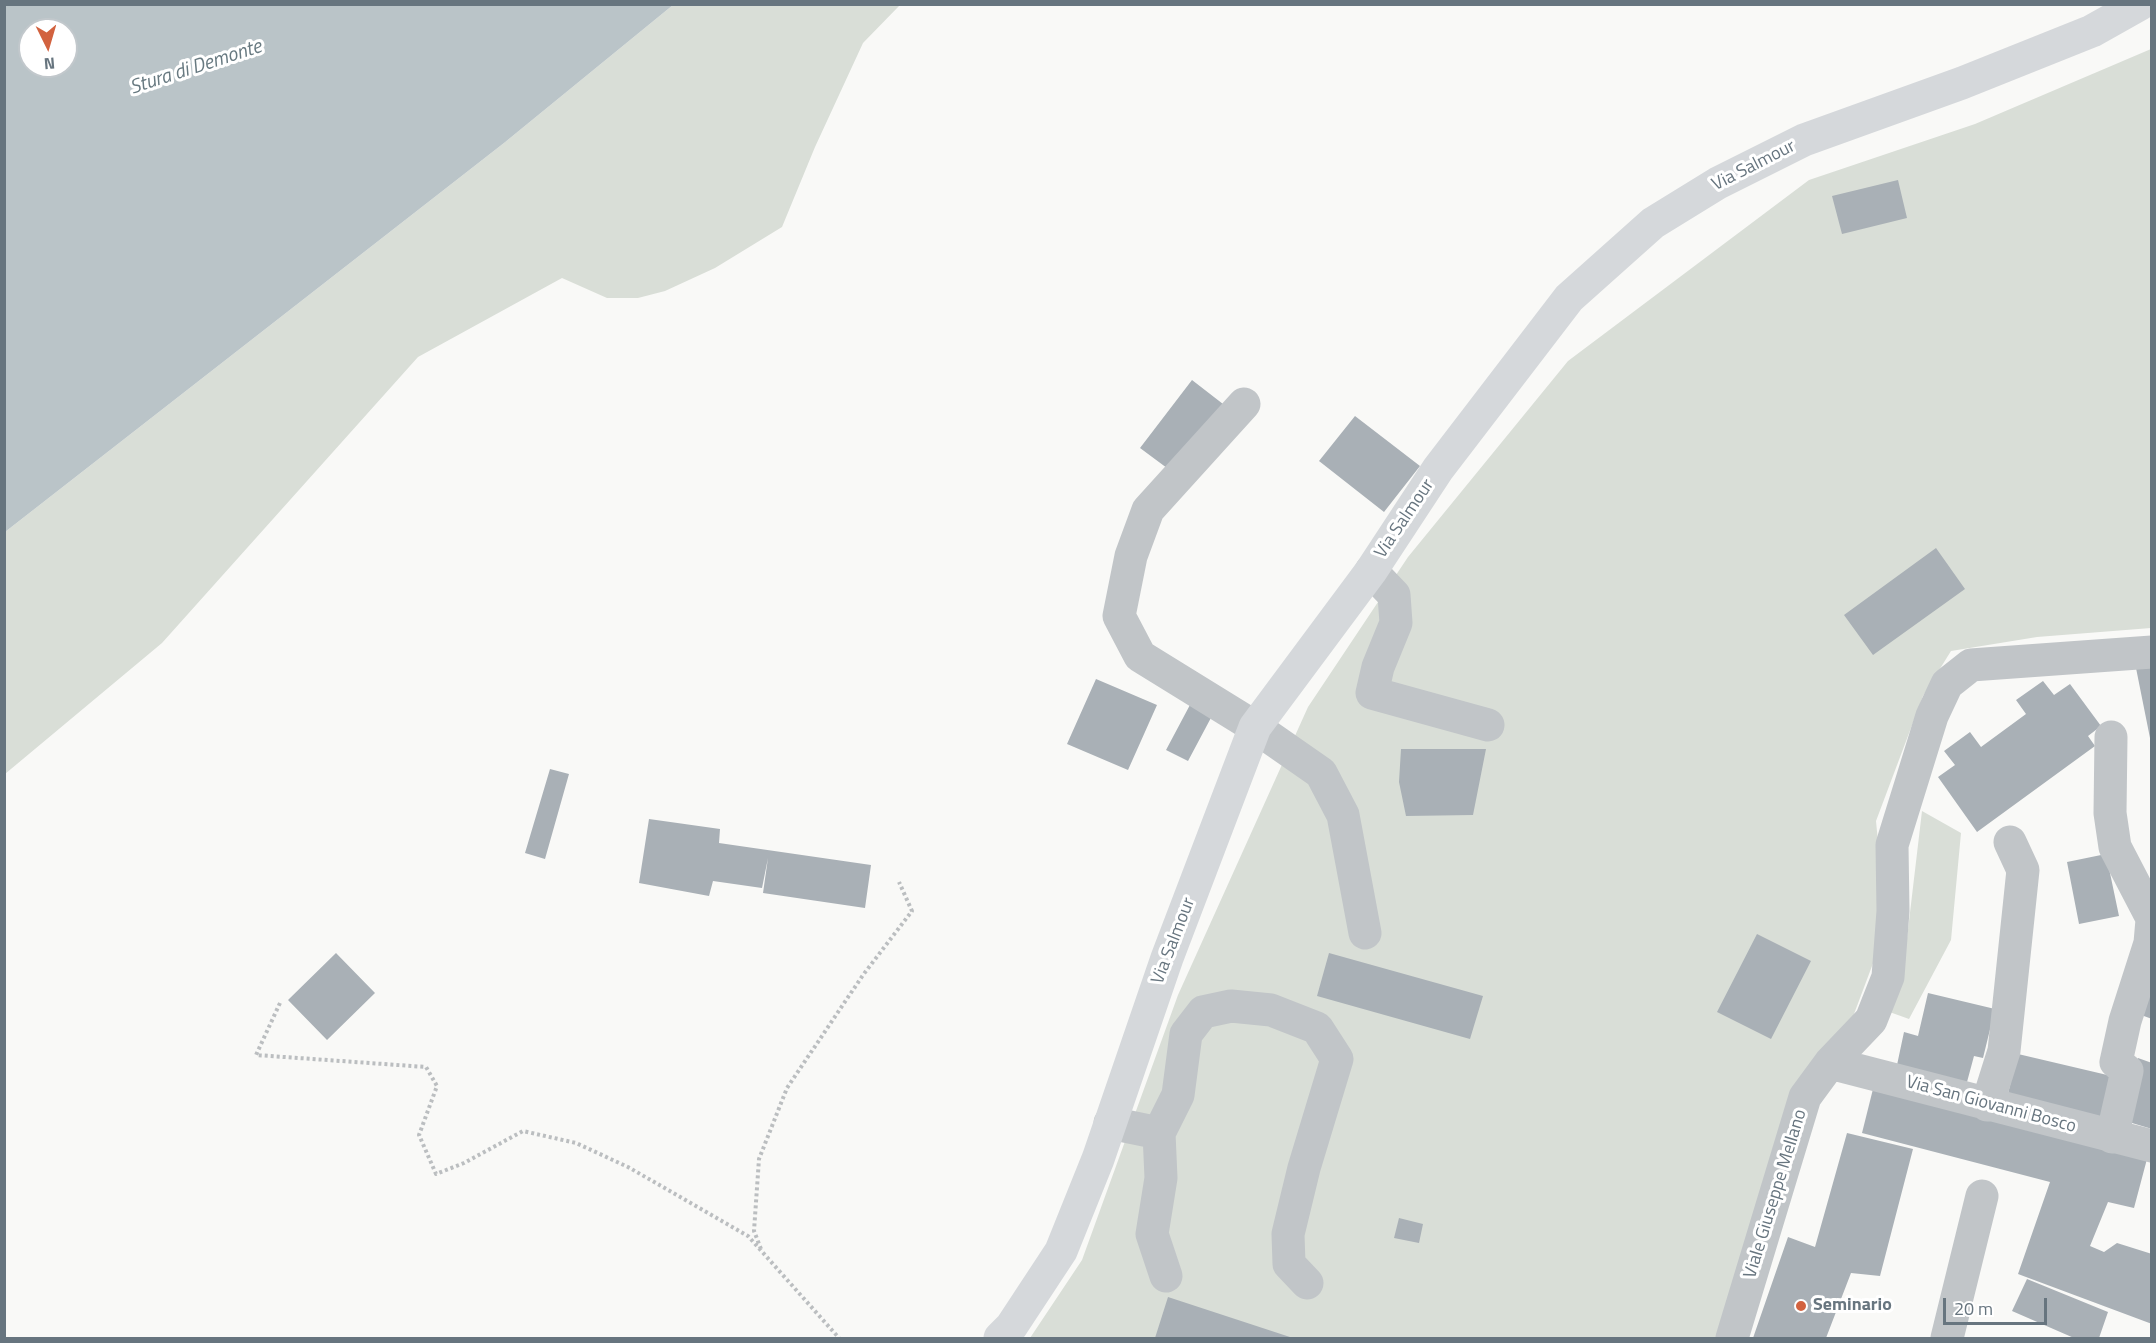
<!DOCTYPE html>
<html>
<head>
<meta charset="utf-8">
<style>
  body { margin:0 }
  #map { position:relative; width:2156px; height:1343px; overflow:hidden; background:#f9f9f7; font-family:"Titillium Web",sans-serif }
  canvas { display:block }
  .frame { position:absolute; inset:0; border:6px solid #67757f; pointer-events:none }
  .north { position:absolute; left:18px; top:18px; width:60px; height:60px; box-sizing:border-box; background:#fff; border:2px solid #c2c8cc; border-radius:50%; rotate:175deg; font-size:16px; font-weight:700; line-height:24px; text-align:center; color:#67757f }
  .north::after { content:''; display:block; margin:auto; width:21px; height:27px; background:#d2623f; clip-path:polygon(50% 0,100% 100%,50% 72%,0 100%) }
  .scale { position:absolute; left:1943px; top:1298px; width:104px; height:27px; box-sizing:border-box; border:3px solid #67757f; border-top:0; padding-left:8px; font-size:18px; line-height:21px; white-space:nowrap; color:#67757f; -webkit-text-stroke:4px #fff; paint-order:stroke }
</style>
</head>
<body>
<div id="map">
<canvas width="2156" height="1343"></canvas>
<div class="frame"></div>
<div class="north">N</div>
<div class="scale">20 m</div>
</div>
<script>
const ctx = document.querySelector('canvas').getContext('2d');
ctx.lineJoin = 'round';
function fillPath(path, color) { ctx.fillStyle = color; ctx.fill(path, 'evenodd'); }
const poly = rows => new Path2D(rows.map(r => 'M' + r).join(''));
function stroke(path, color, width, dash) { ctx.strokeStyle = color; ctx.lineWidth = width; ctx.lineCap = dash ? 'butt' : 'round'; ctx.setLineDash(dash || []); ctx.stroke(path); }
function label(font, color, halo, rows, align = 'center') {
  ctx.font = font + ' "Titillium Web",sans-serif'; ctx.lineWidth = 6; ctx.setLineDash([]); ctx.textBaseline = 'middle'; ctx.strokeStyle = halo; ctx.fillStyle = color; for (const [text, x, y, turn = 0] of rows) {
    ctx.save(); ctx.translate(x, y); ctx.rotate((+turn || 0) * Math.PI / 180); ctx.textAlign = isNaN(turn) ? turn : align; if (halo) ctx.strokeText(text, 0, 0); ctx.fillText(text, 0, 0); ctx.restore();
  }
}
fillPath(poly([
  [673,5,900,5,863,43,815,147,782,227,715,268,665,291,638,298,607,298,562,278,418,357,162,643,5,774,5,532,504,143],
  [2151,49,2151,628,2037,637,1951,651,1923,696,1876,821,1884,905,1881,942,1851,1022,1773,1160,1716,1338,1030,1338,1082,1260,1178,995,1308,707,1408,557,1568,361,1809,180,1975,124],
  [1922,811,1961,833,1951,940,1909,1019,1884,1010,1907,938]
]), '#d9ded7');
fillPath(poly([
  [5,4,673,4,673,5,504,143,5,532],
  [30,30,66,30,66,66,30,66]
]), '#bac4c8');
fillPath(poly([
  [1898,180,1907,218,1842,234,1832,196],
  [1192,380,1223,404,1171,471,1140,448],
  [1355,416,1420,466,1384,512,1319,461],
  [1936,548,1965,589,1873,655,1844,615],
  [2152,665,2152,738,2150,738,2136,668],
  [1096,679,1157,705,1128,770,1067,744],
  [2043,681,2054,695,2070,684,2101,726,2088,736,2095,746,1977,832,1938,777,1955,765,1944,751,1970,732,1981,747,2026,714,2016,700],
  [1191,703,1213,714,1188,761,1166,750],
  [1401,749,1486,749,1473,815,1406,816,1399,782],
  [550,769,569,774,545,859,525,853],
  [649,819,720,829,719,843,871,865,865,908,763,893,768,858,762,888,713,881,709,896,639,883],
  [2106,854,2119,916,2079,924,2067,862],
  [1757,934,1811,961,1771,1039,1717,1012],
  [336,953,375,993,327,1040,288,1000],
  [1329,953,1483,996,1470,1039,1317,996],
  [2152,962,2152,1019,2133,1012],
  [1928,993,1995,1009,1983,1058,1974,1056,1967,1082,1897,1065,1904,1032,1918,1036],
  [2018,1054,2120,1078,2110,1121,2007,1097],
  [2138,1058,2152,1063,2152,1129,2122,1120],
  [1873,1089,2147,1159,2134,1208,2108,1202,2090,1246,2104,1252,2117,1243,2152,1254,2152,1324,2018,1274,2050,1182,1862,1133],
  [1847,1133,1913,1149,1880,1276,1851,1273,1826,1338,1753,1338,1788,1237,1815,1247],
  [1399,1218,1423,1224,1419,1243,1394,1238],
  [2027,1279,2108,1312,2099,1338,2074,1338,2012,1311],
  [1168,1297,1293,1338,1155,1338]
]), '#a9b0b6');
stroke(poly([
  [280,1003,256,1055,426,1067,437,1086,419,1135,436,1174,464,1163,523,1131,576,1143,628,1167,748,1236,839,1338],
  [761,1249,754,1231,759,1159,787,1088,863,975,912,911,899,882]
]), '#bbbec0', 4, [3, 3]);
stroke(poly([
  [1244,404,1148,510,1131,556,1119,616,1140,656,1255,727,1321,773,1343,815,1365,933],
  [1371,571,1394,595,1396,623,1378,667,1372,693,1488,725],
  [2111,737,2110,813,2115,847,2152,918],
  [1830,1063,2152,1146],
  [1987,1105,2004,1051,2023,870,2010,842],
  [1110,1123,1159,1133,1178,1095,1186,1034,1203,1012,1231,1006,1271,1010,1317,1028,1337,1059,1304,1168,1288,1234,1289,1264,1307,1283],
  [1159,1133,1161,1178,1152,1234,1166,1276],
  [2112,1137,2127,1071,2116,1062,2125,1021,2150,943,2152,920],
  [1732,1338,1805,1097,1830,1063,1871,1020,1888,977,1893,911,1892,845,1932,716,1947,684,1971,665,2152,652],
  [1947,1338,1982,1196]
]), '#c1c5c8', 33);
stroke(poly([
  [1000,1338,1011,1327,1061,1251,1098,1159,1167,958,1255,727,1371,571,1438,469,1569,298,1653,223,1718,183,1804,140,1962,83,2092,31,2140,4]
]), '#d5d8db', 33);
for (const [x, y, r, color] of [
  [1801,1306,6,"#d2623f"]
]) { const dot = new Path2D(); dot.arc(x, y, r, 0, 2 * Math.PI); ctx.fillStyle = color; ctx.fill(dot); stroke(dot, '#fff', 2); }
label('18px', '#67757f', '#fff', [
  ["Via Salmour",1754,166,-27],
  ["Via Salmour",1405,519,-56],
  ["Via Salmour",1174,941,-69],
  ["Via San Giovanni Bosco",1991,1105,15],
  ["Viale Giuseppe Mellano",1776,1194,-73]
]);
label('bold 18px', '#67757f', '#fff', [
  ["Seminario",1813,1306]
], 'left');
label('italic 20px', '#677980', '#fff', [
  ["Stura di Demonte",196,68,-18]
]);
</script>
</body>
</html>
